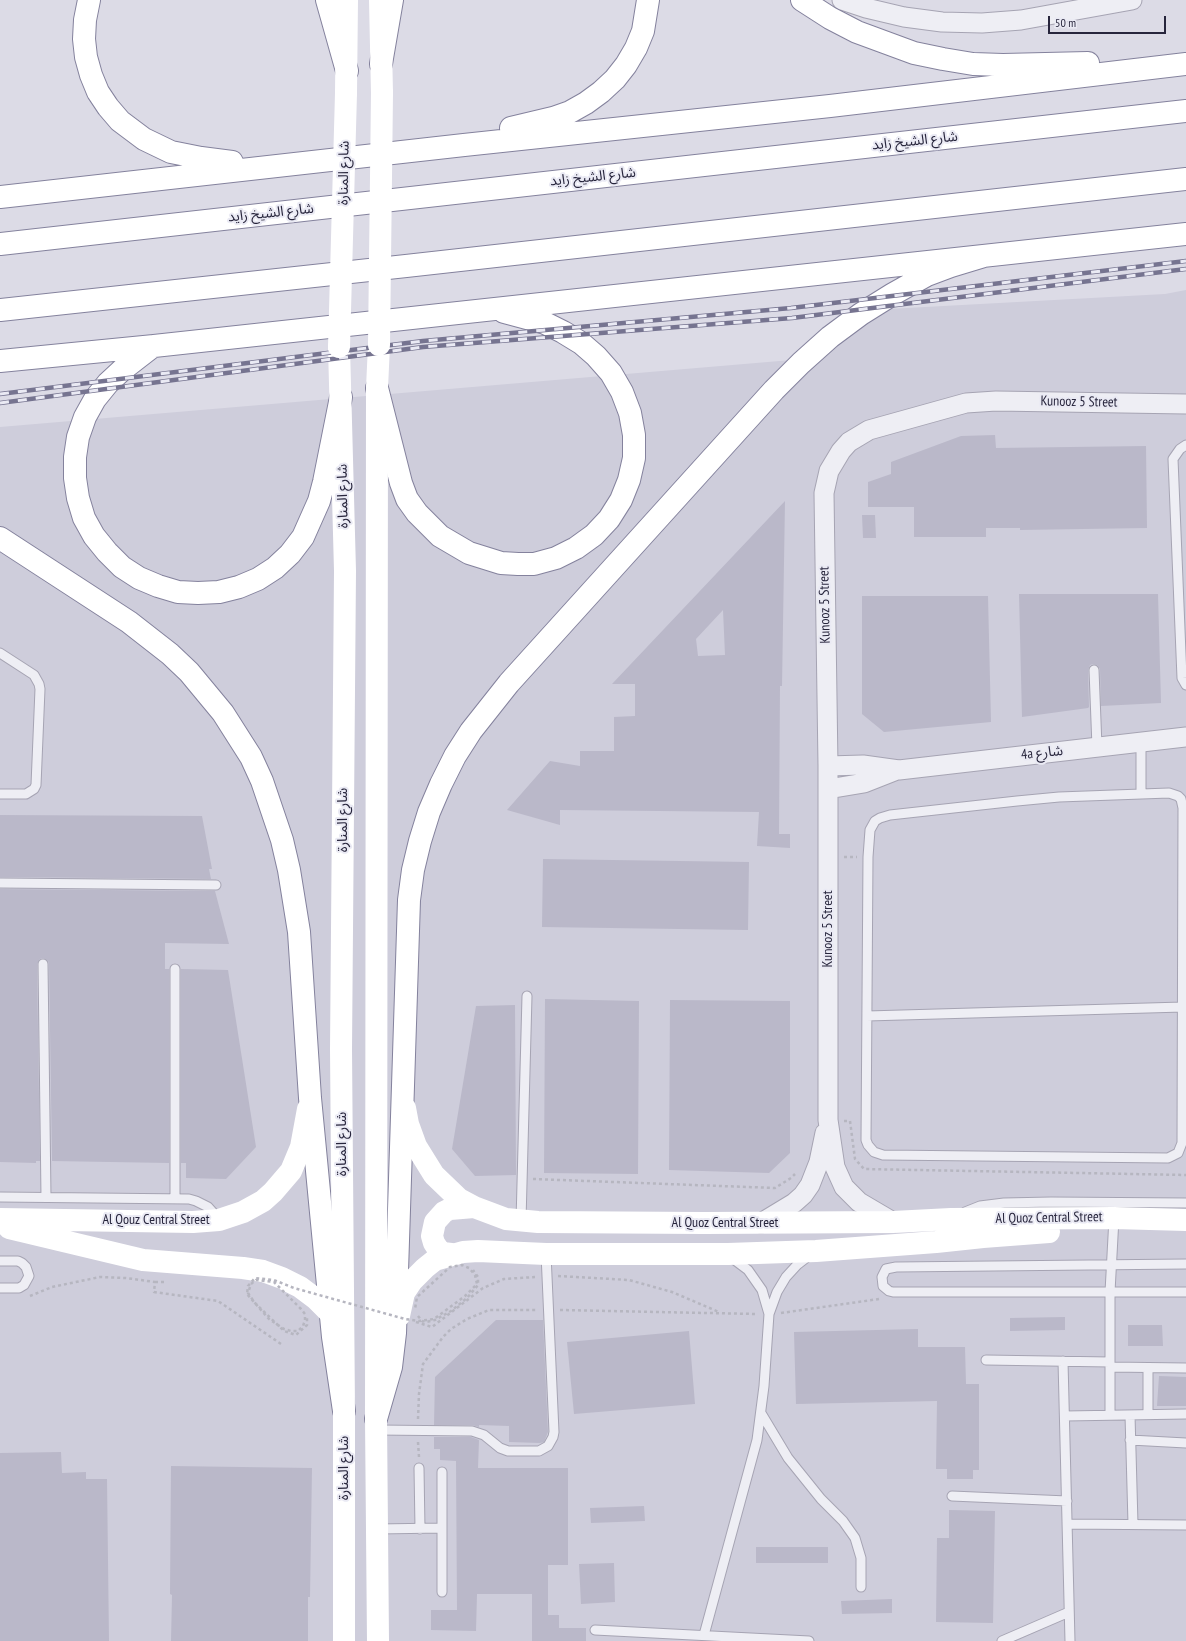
<!DOCTYPE html>
<html>
<head>
<meta charset="utf-8">
<style>
  body { margin:0 }
  #map { position:relative; width:1186px; height:1641px; overflow:hidden; background:#dcdbe6; font-family:"PT Sans Narrow",sans-serif }
  canvas { display:block }
  .scale { position:absolute; left:1048px; top:16px; width:118px; height:18px; box-sizing:border-box; border:2px solid #27253c; border-top:0; padding-left:5px; font-size:12px; line-height:14px; white-space:nowrap; color:#27253c; -webkit-text-stroke:3px #eaeaf4; paint-order:stroke }
</style>
</head>
<body>
<div id="map">
<canvas width="1186" height="1641"></canvas>
<div class="scale">50 m</div>
</div>
<script>
const ctx = document.querySelector('canvas').getContext('2d');
ctx.lineJoin = 'round';
function fillPath(path, color) { ctx.fillStyle = color; ctx.fill(path, 'evenodd'); }
const poly = rows => new Path2D(rows.map(r => 'M' + r).join(''));
function stroke(path, color, width, dash) { ctx.strokeStyle = color; ctx.lineWidth = width; ctx.lineCap = dash ? 'butt' : 'round'; ctx.setLineDash(dash || []); ctx.stroke(path); }
function label(font, color, halo, rows, align = 'center') {
  ctx.font = font + ' "PT Sans Narrow","Noto Sans Arabic",sans-serif'; ctx.lineWidth = 4; ctx.setLineDash([]); ctx.textBaseline = 'middle'; ctx.strokeStyle = halo; ctx.fillStyle = color; for (const [text, x, y, turn = 0] of rows) {
    ctx.save(); ctx.translate(x, y); ctx.rotate((+turn || 0) * Math.PI / 180); ctx.textAlign = isNaN(turn) ? turn : align; if (halo) ctx.strokeText(text, 0, 0); ctx.fillText(text, 0, 0); ctx.restore();
  }
}
fillPath(poly([
  [1186,290,1186,1641,0,1641,0,427,815,358,851,311,1165,294]
]), '#cecddb');
fillPath(poly([
  [995,435,996,448,1146,446,1147,528,1020,530,1020,528,986,528,986,537,914,537,914,507,868,507,868,482,891,474,891,462,961,436],
  [785,501,782,686,780,686,779,834,790,834,790,848,757,846,759,812,560,810,560,825,507,810,550,761,580,766,580,751,614,751,614,717,635,716,635,684,612,684],
  [723,610,725,655,698,656,696,639],
  [862,515,875,515,876,538,863,538],
  [1019,594,1158,594,1161,703,1101,706,1100,669,1097,665,1093,664,1090,665,1088,670,1089,707,1088,708,1022,717],
  [862,596,988,596,991,722,884,732,862,714],
  [0,815,202,816,212,869,209,869,211,879,0,877],
  [543,859,749,862,748,930,542,927],
  [0,889,215,891,229,944,165,943,165,969,169,969,169,1163,52,1161,49,964,48,961,43,958,40,959,37,964,40,1161,36,1161,36,1163,0,1162],
  [181,969,228,970,256,1147,226,1179,186,1178,186,1163,181,1163],
  [545,999,639,1001,638,1174,544,1173],
  [670,1000,790,1001,790,1153,769,1173,669,1170],
  [515,1005,516,1175,475,1176,452,1149,476,1006],
  [1065,1317,1065,1330,1010,1331,1010,1318],
  [496,1320,543,1320,548,1432,544,1442,540,1443,509,1442,509,1426,479,1425,479,1427,472,1425,434,1425,435,1377],
  [1128,1325,1162,1325,1163,1346,1128,1346],
  [918,1329,918,1347,965,1347,966,1384,979,1384,979,1470,973,1470,973,1479,947,1479,947,1469,936,1469,937,1401,796,1404,794,1332],
  [689,1331,695,1404,574,1414,567,1342],
  [1159,1376,1186,1377,1186,1406,1157,1406],
  [434,1437,471,1437,479,1440,478,1468,568,1468,568,1565,548,1565,548,1615,559,1615,559,1628,586,1628,586,1641,532,1641,532,1594,477,1594,476,1631,431,1630,431,1610,457,1610,456,1461,440,1460,440,1449,434,1449],
  [61,1452,62,1473,86,1472,86,1479,107,1479,109,1641,0,1641,0,1453],
  [171,1466,312,1468,310,1597,308,1597,308,1641,171,1641,172,1595,170,1594],
  [644,1506,645,1521,591,1523,590,1508],
  [949,1510,995,1511,993,1623,936,1622,937,1538,949,1538],
  [756,1547,828,1547,828,1563,756,1563],
  [614,1563,615,1602,581,1604,579,1564],
  [892,1599,892,1613,842,1614,841,1601]
]), '#bab8c9');
const lane = poly([
  [1186,445,1180,449,1173,459,1182,678,1186,685],
  [0,653,34,675,39,684,40,689,36,785,34,789,26,794,0,794],
  [1094,670,1097,747],
  [1141,742,1141,793],
  [1169,793,1178,796,1181,799,1183,808,1182,1143,1178,1153,1168,1158,883,1155,874,1152,868,1145,866,1140,868,857,870,830,875,821,880,818,890,815,1017,801,1059,797,1169,793],
  [0,883,216,885],
  [43,964,46,1197],
  [867,1016,1183,1007],
  [0,1197,189,1199,196,1201,208,1207,218,1218],
  [175,1199,175,969],
  [965,1212,980,1206,1004,1203,1051,1202,1186,1203],
  [521,1221,527,996],
  [732,1258,748,1270,762,1290,769,1314],
  [0,1261,18,1261,22,1263,26,1267,29,1276,24,1285,19,1288,0,1288],
  [1186,1264,896,1267,886,1269,882,1277,883,1286,889,1291,893,1292,1186,1292],
  [986,1360,1110,1362],
  [1063,1361,1070,1641],
  [1110,1367,1186,1368],
  [1148,1368,1148,1414],
  [761,1413,788,1458,821,1499,843,1521,855,1538,861,1558,861,1587],
  [1110,1415,1110,1292,1114,1218],
  [1130,1415,1133,1524],
  [1065,1416,1186,1414],
  [377,1430,472,1431,484,1435,500,1448,508,1451,539,1451,548,1446,553,1437,554,1432,546,1254],
  [1130,1440,1186,1443],
  [419,1468,420,1529],
  [442,1472,442,1592],
  [952,1496,1067,1501],
  [1067,1524,1186,1525],
  [377,1529,442,1528],
  [595,1630,809,1641],
  [704,1635,757,1440,764,1386,769,1314,777,1292,786,1277,797,1265,810,1255],
  [1002,1641,1069,1612]
]);
const street = poly([
  [842,0,866,8,904,17,942,22,982,23,1021,20,1132,0],
  [828,766,863,765,899,770,1186,737],
  [828,789,864,783,897,770],
  [893,1222,859,1202,844,1187,835,1167,828,1120,828,766,824,493,829,471,841,451,849,442,869,430,966,403,996,401,1186,404],
  [761,1223,794,1203,803,1195,810,1185,819,1162,825,1133]
]);
const highway = poly([
  [89,0,85,20,84,39,86,57,91,75,98,92,108,107,120,121,144,139,171,152,201,158,232,162],
  [327,0,347,71],
  [802,0,830,18,857,32,914,53,943,59,973,64,1003,65,1088,63],
  [381,64,392,0],
  [511,128,553,118,570,112,586,103,601,92,615,79,626,65,636,48,643,31,648,0],
  [0,197,464,145,830,106,1186,64],
  [0,244,1186,111],
  [0,310,406,266,1186,179],
  [153,346,122,370,108,383,95,399,85,417,78,437,75,457,75,478,78,498,84,518,94,536,107,552,122,567,139,578,158,586,178,592,198,593,219,592,239,587,258,579,275,568,290,554,303,537,319,501,324,482,341,397],
  [0,361,154,346,1186,234],
  [377,388,401,483,407,499,417,513,440,536,469,553,501,563,518,564,534,564,556,558,576,548,594,535,609,519,621,500,629,480,634,458,634,435,630,413,622,392,611,373,596,356,581,343,563,332,545,323,504,312],
  [0,538,129,622,170,654,189,672,223,713,251,757,262,781,282,840,289,870,299,932,310,1098,333,1337,344,1411],
  [376,1419,391,1367,395,1333,409,900,413,870,420,841,429,812,441,784,455,756,471,731,509,683,774,390,801,363,830,337,861,314,893,294,927,275,951,266,984,256]
]);
stroke(lane, '#a6a4b3', 11);
stroke(street, '#a6a4b3', 21);
stroke(highway, '#84829d', 24);
stroke(poly([
  [844,857,857,857],
  [844,1121,850,1121,855,1159,864,1169,1186,1175],
  [533,1179,775,1188,791,1178,795,1174],
  [558,1276,629,1280,672,1292,719,1312],
  [155,1282,167,1282],
  [250,1287,248,1293,255,1303,284,1331,296,1335,307,1325,307,1316],
  [30,1296,52,1287,100,1277,126,1278,155,1282,154,1292,218,1301,281,1344],
  [560,1310,756,1314],
  [781,1313,879,1299],
  [418,1316,422,1321,426,1322,435,1320,451,1311,467,1298,478,1285,478,1277,473,1270],
  [416,1322,432,1327,483,1288,504,1279,535,1277],
  [418,1419,419,1394,423,1364,443,1337,451,1329,467,1319,489,1310,537,1310],
  [418,1442,419,1457]
]), '#b6b6c0', 2.5, [3, 3]);
stroke(lane, '#eeeef4', 9);
stroke(street, '#eeeef4', 19);
stroke(poly([
  [380,0,382,93],
  [346,93,347,0],
  [339,347,345,571,341,1049,344,1411,344,1641],
  [405,1108,408,1124,416,1146,434,1175,459,1199,474,1207,506,1219,538,1222,704,1223,893,1222,951,1219,1114,1218,1186,1220],
  [0,1219,193,1222,219,1220,243,1212,263,1201,273,1192,291,1171,301,1147,308,1109],
  [9,1228,143,1260,243,1268,263,1271,282,1278,300,1287,316,1299,330,1313],
  [451,1254,443,1253,438,1249,434,1243,432,1236,435,1222,444,1212,450,1209,474,1207],
  [399,1316,404,1293,412,1281,425,1268,435,1260,463,1252,478,1251,546,1254,728,1254,816,1251,936,1242,983,1237,1049,1232],
  [378,1641,376,1419,377,388,379,345]
]), '#fff', 22);
stroke(highway, '#fff', 22);
const rail = poly([
  [0,394,423,341,791,308,1186,261],
  [0,403,423,347,792,318,1186,269]
]);
stroke(rail, '#767490', 4.5);
stroke(rail, '#eaeaf4', 3, [9]);
stroke(poly([
  [251,1284,256,1280,274,1282,301,1309,305,1314,305,1320,303,1326,298,1331,291,1331,284,1329,269,1319,247,1294,248,1286,255,1278,274,1280,294,1288,405,1319,419,1321,434,1319,465,1296,477,1284,475,1275,469,1268,462,1265,450,1267,417,1297,415,1309]
]), '#b6b6c0', 2.5, [3, 3]);
stroke(poly([
  [379,345,382,93],
  [339,347,346,93]
]), '#fff', 22);
label('14px', '#27253c', '#eaeaf4', [
  ["شارع الشيخ زايد",915,141,-6],
  ["شارع المنارة",344,173,-89],
  ["شارع الشيخ زايد",593,177,-6],
  ["شارع الشيخ زايد",271,213,-6],
  ["Kunooz 5 Street",1079,402,1],
  ["شارع المنارة",343,496,-91],
  ["Kunooz 5 Street",825,605,-91],
  ["4a شارع",1042,753,-6],
  ["شارع المنارة",343,820,-90],
  ["Kunooz 5 Street",828,929,-90],
  ["شارع المنارة",342,1144,-90],
  ["Al Quoz Central Street",1049,1218,-1],
  ["Al Qouz Central Street",156,1220],
  ["Al Quoz Central Street",725,1223],
  ["شارع المنارة",344,1468,-90]
]);
</script>
</body>
</html>
